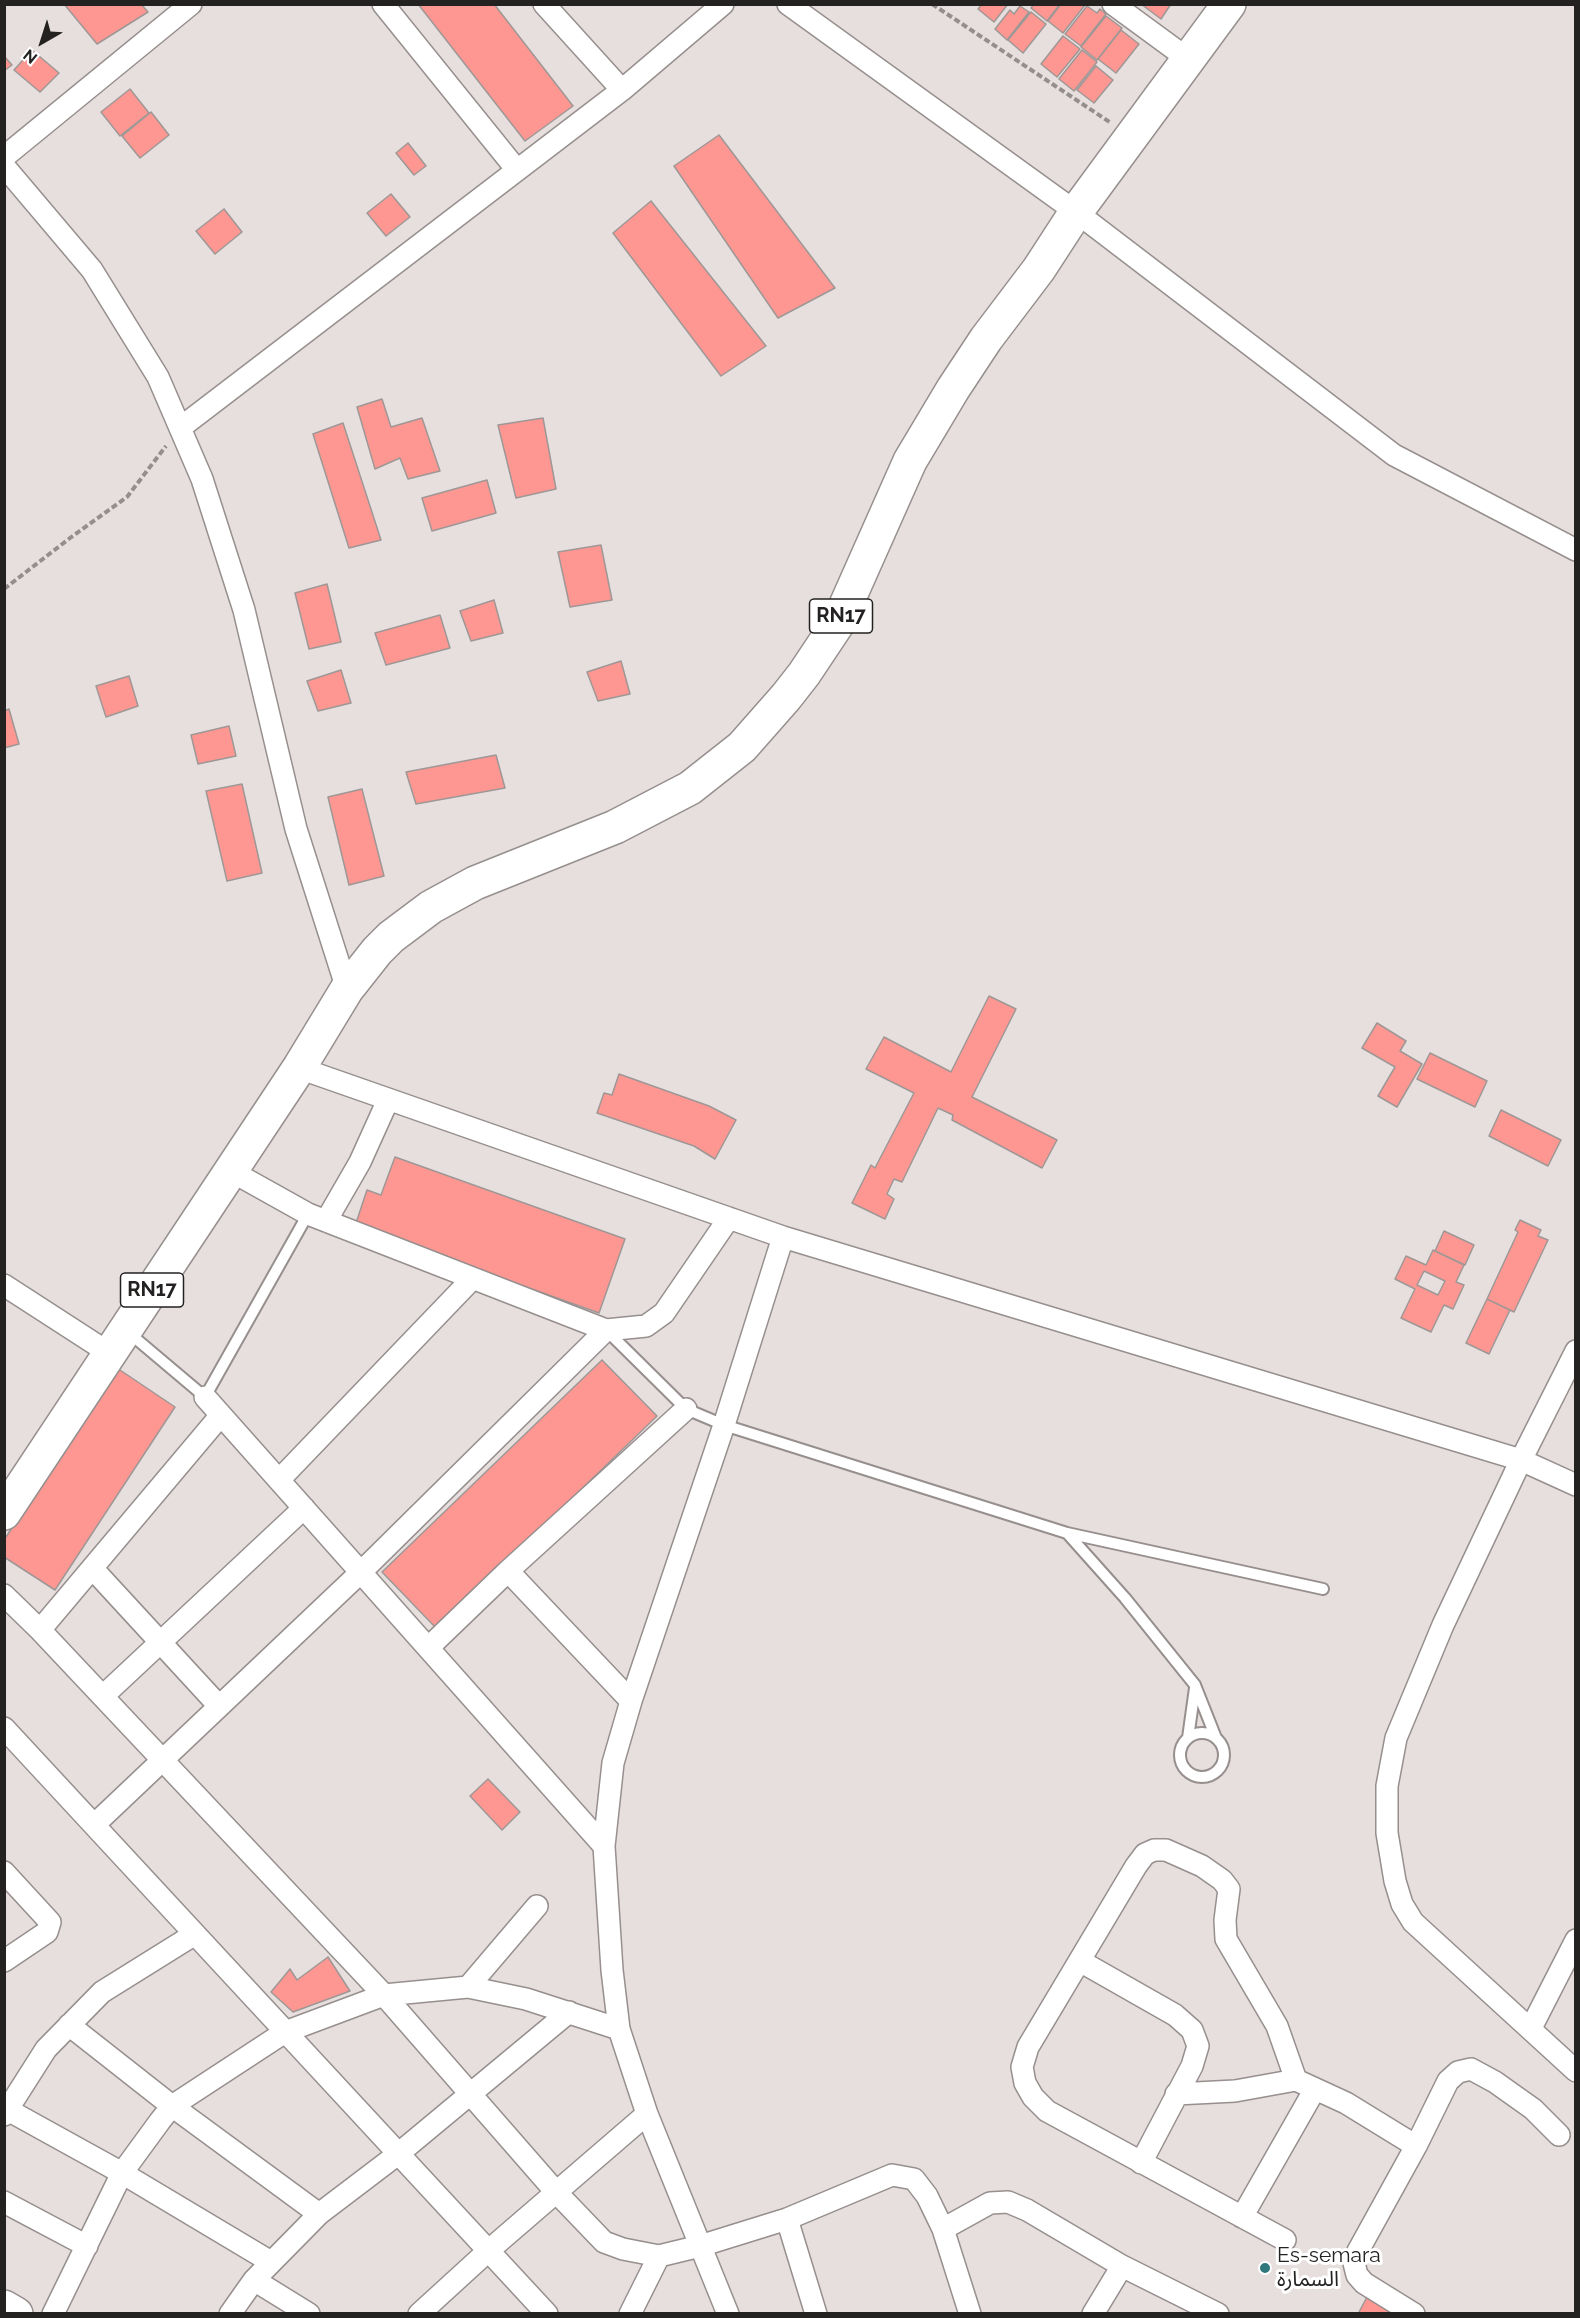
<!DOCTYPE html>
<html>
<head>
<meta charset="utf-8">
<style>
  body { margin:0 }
  #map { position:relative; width:1580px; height:2318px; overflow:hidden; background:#e6dfde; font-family:Raleway,sans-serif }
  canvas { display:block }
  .frame { position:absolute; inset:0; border:6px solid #242121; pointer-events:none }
  .north { position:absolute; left:12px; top:12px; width:60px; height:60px; -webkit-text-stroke:4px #fff; paint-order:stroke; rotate:219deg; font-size:16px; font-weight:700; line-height:24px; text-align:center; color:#242121 }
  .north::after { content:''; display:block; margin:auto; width:21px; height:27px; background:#242121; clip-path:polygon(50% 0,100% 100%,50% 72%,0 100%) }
</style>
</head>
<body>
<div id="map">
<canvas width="1580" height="2318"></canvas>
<div class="frame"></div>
<div class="north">N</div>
</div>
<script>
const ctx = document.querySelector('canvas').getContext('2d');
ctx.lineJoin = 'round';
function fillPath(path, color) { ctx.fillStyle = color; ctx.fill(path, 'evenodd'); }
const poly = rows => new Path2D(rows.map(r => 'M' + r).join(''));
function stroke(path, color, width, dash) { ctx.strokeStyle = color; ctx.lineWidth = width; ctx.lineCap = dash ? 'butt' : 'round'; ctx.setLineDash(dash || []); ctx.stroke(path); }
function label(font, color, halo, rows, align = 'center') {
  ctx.font = font + ' Raleway,"Noto Sans Arabic",sans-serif'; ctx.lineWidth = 6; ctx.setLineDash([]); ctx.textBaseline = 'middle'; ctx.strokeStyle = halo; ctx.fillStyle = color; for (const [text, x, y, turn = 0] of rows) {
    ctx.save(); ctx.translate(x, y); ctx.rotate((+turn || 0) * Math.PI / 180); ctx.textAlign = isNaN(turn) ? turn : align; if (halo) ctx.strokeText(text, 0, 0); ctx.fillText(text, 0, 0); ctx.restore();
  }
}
const building = poly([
  [64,4,141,4,148,12,97,44,64,4],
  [418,4,494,4,573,106,525,141,418,4],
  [982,4,1008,4,994,22,978,9,982,4],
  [1034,4,1060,4,1047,21,1031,8,1034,4],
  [1061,4,1085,5,1063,33,1048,21,1061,4],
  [1141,4,1171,4,1161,19,1141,4],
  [1020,6,1029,12,1007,40,995,29,1010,10,1014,14,1020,6],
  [1087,6,1097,13,1100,9,1106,14,1081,46,1065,34,1087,6],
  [1031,12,1046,24,1023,53,1008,40,1031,12],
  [1106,16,1122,28,1097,60,1081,47,1106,16],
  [1121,30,1139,44,1116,73,1098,59,1121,30],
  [1063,36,1080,49,1057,77,1041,64,1063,36],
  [32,50,59,73,40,92,14,70,32,50],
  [1082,50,1097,62,1074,91,1059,79,1082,50],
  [4,56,12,65,4,71,4,56],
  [1096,66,1113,80,1094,103,1077,90,1096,66],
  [130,89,149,113,120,136,101,112,130,89],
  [151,112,169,135,140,158,122,136,151,112],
  [719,135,835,288,778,318,674,166,719,135],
  [408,143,426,166,414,175,396,153,408,143],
  [391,194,410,217,386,236,367,213,391,194],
  [651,201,766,346,721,376,613,233,651,201],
  [224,209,242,232,215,254,196,231,224,209],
  [382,399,391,427,422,418,440,471,408,479,400,458,375,469,357,407,382,399],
  [543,418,556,489,516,498,498,425,543,418],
  [343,423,381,540,349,548,313,434,343,423],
  [487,480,496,513,432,531,422,498,487,480],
  [601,545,612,600,570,607,558,552,601,545],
  [327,584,341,642,309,649,295,593,327,584],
  [494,600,503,633,471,641,460,611,494,600],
  [440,615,450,648,386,665,375,633,440,615],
  [621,661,630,694,598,701,587,672,621,661],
  [341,670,351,703,318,711,307,681,341,670],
  [129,676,138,706,106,717,96,686,129,676],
  [9,709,19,744,4,748,4,711,9,709],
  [229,726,236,756,198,764,191,735,229,726],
  [496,755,505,788,416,804,406,772,496,755],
  [242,784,262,873,227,881,206,791,242,784],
  [362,789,384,876,349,885,328,797,362,789],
  [989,996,1016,1009,972,1097,1057,1140,1042,1168,952,1120,953,1115,938,1108,902,1182,894,1179,887,1194,894,1199,885,1219,852,1203,871,1165,875,1168,914,1093,866,1069,884,1037,951,1072,989,996],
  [1377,1023,1406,1041,1400,1051,1422,1064,1397,1107,1378,1096,1395,1067,1362,1048,1377,1023],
  [1430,1053,1487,1081,1475,1107,1417,1079,1430,1053],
  [619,1074,709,1106,736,1120,715,1159,694,1146,597,1113,604,1093,612,1095,619,1074],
  [1501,1110,1561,1140,1548,1166,1489,1136,1501,1110],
  [395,1157,625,1239,599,1313,355,1226,367,1190,381,1195,395,1157],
  [1520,1220,1541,1230,1538,1236,1548,1240,1514,1312,1487,1299,1518,1232,1515,1230,1520,1220],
  [1444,1231,1474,1245,1465,1265,1435,1251,1444,1231],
  [1433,1250,1464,1265,1456,1282,1464,1285,1453,1309,1444,1305,1431,1332,1401,1318,1415,1289,1395,1279,1406,1256,1426,1265,1433,1250],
  [1424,1271,1445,1281,1438,1295,1417,1285,1424,1271],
  [1487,1299,1510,1310,1489,1354,1466,1343,1487,1299],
  [602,1360,657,1416,437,1629,382,1572,602,1360],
  [117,1368,175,1407,55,1590,4,1557,4,1540,117,1368],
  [488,1779,520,1812,502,1830,470,1796,488,1779],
  [328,1957,350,1991,293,2012,271,1992,290,1969,297,1980,328,1957],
  [1367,2297,1397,2314,1358,2314,1367,2297]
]);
fillPath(building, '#fe9791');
stroke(building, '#9e9796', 1.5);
const lane = poly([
  [606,1330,686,1409,724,1425,1067,1533,1323,1589],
  [128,1332,205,1397,308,1214],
  [1067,1533,1125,1598,1195,1685,1216,1738],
  '1180 1755a22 22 0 1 1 44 0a22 22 0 1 1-44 0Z',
  [1188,1738,1195,1688]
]);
const street = poly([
  [383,4,517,170],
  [544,4,622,90],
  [788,4,1076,212,1394,455,1576,550],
  [1113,4,1188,59],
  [4,157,191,4],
  [4,166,92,270,158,377,202,479,244,610,296,829,347,989],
  [180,428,622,90,723,4],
  [299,1068,783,1237,1521,1460,1576,1485],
  [231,1171,308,1214,606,1330,646,1326,664,1313,729,1218],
  [326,1221,360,1162,388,1100],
  [4,1285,109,1353],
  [1576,1351,1521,1460,1443,1625,1396,1738,1387,1786,1387,1833,1395,1881,1402,1904,1413,1922,1576,2071],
  [205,1397,604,1846],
  [280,1479,472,1279],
  [92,1568,219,1706],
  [4,1595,40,1630,384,1995,556,2192,604,2242,623,2249,659,2256,700,2246,787,2219,892,2175,914,2179,927,2196,943,2229,970,2314],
  [40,1630,221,1415],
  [428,1648,508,1571],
  [103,1696,304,1508],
  [631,1701,508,1571,686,1409],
  [4,1728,547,2314],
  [94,1825,361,1572,606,1330],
  [4,1872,50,1922,47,1932,4,1961],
  [1080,1961,1175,2015,1192,2030,1198,2046,1192,2066,1141,2163],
  [468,1987,537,1906],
  [69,2025,172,2106,319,2214],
  [1531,2028,1576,1940],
  [1176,2094,1235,2091,1296,2080,1346,2103,1416,2146],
  [8,2110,122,2173,271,2262],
  [4,2115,46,2049,102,1992,195,1934],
  [4,2202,87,2246],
  [1242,2217,1315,2089],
  [787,2219,816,2314],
  [943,2229,990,2203,1008,2202,1027,2210,1122,2266,1218,2314],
  [1285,2240,1047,2111,1033,2097,1025,2083,1022,2067,1028,2047,1136,1866,1145,1854,1154,1850,1166,1850,1202,1866,1222,1880,1229,1889,1225,1920,1226,1939,1277,2026,1296,2080],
  [254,2280,309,2314],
  [53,2314,122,2173,160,2121,172,2106,285,2032,384,1995,468,1987,526,1999,619,2029],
  [230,2314,254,2280,319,2214,398,2154,569,2012],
  [419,2314,488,2251,647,2114],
  [630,2314,659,2256],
  [728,2314,647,2114,619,2029,612,1970,604,1846,613,1763,631,1701,724,1425,783,1237],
  [1093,2314,1122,2266],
  [1414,2314,1364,2283,1357,2275,1354,2263,1358,2251,1416,2146,1448,2081,1458,2072,1471,2069,1495,2082,1533,2109,1559,2135]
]);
const primary = poly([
  [4,1513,299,1068,347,989,377,951,391,937,431,907,475,883,615,827,690,788,742,747,786,697,804,674,838,623,910,461,953,389,986,339,1039,269,1076,212,1229,4],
  [4,2307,16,2314]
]);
stroke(lane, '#968f8e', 14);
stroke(street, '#968f8e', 24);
stroke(primary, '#968f8e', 36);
stroke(poly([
  [932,4,1111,123],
  [4,589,70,538,127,497,166,446]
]), '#948f8e', 4, [6, 3]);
stroke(lane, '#fff', 10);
stroke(street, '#fff', 21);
stroke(primary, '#fff', 33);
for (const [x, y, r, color] of [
  [1265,2268,6,"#2f787b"]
]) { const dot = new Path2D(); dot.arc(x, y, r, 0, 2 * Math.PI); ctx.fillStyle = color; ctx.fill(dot); stroke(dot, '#fff', 2); }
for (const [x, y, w] of [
  [841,616,63],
  [152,1290,63]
]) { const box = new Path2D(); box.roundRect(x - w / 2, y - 17, w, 34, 4.5); ctx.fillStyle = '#fff'; ctx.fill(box); stroke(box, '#242121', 1.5); }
label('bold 20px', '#242121', null, [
  ["RN17",841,616],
  ["RN17",152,1290]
]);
label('21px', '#242121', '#fff', [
  ["Es-semara",1277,2256],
  ["السمارة",1277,2280]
], 'left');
</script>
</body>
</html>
